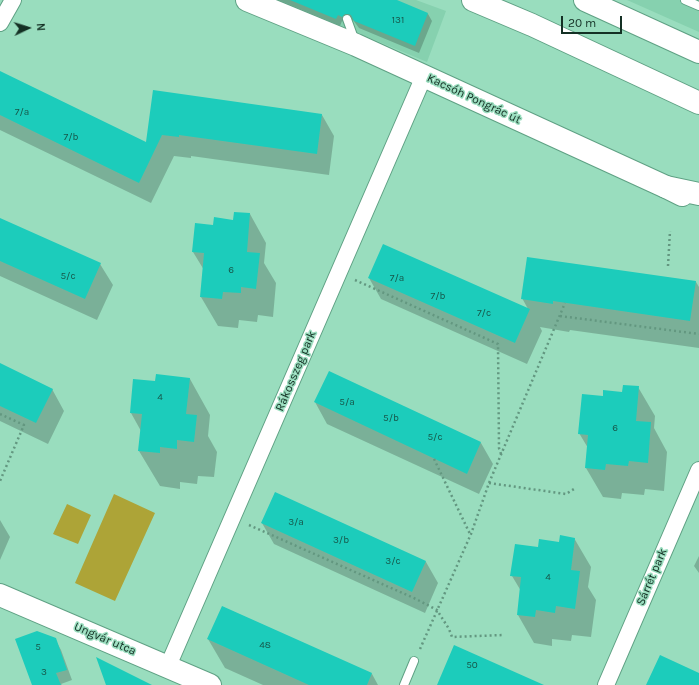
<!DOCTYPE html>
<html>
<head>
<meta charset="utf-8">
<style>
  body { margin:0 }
  #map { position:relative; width:699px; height:685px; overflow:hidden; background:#99ddbe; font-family:Karla,sans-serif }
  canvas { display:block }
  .north { position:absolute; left:8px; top:8px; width:40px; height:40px; -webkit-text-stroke:3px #99ddbe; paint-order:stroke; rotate:86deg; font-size:11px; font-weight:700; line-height:16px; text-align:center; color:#143024 }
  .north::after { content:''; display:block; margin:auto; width:14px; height:18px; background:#143024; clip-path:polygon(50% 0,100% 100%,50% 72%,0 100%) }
  .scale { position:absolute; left:561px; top:16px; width:61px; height:18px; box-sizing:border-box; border:2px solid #143024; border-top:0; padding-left:5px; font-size:12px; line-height:14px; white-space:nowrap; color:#143024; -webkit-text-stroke:3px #99ddbe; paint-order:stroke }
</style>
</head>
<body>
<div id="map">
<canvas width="699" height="685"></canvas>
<div class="north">N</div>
<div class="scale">20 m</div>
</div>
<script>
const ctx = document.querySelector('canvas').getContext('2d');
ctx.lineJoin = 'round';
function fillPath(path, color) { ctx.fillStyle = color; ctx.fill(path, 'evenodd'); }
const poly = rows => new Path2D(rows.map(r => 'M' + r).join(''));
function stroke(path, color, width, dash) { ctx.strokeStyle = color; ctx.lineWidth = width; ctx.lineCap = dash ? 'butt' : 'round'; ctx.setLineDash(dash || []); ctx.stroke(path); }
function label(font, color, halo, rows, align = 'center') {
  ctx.font = font + ' Karla,sans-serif'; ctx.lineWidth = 3; ctx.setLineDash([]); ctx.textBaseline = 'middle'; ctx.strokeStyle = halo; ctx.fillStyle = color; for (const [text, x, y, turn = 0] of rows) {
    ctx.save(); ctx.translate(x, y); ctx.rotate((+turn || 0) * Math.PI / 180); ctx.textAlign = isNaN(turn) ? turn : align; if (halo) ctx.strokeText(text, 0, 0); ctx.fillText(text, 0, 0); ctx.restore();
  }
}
fillPath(poly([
  [279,0,416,0,446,11,427,62],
  [627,0,699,0,699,32]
]), '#86d1af');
fillPath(poly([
  [114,494,155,513,115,601,75,583],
  [67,504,91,515,78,544,53,534]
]), '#ada437');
fillPath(poly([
  [277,0,394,0,428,14,432,21,419,53,359,28,353,20,349,21,346,23,342,21,340,26],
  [0,82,147,144,154,92,322,115,334,136,329,175,191,156,191,158,174,156,151,203,0,130],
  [250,214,266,243,264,263,276,283,273,317,258,315,257,322,239,320,238,328,218,326,201,297,204,270,193,252,214,226,234,221],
  [0,219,100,264,113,285,97,320,0,276],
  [369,278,528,309,522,298,696,282,699,287,699,348,570,330,569,332,540,327,542,331,527,364,381,299],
  [0,365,52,389,64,411,48,444,0,421],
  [190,379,210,415,208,436,217,452,214,477,198,476,197,484,180,482,180,489,160,486,139,451,141,431,131,413,156,382],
  [638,387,655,416,654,428,667,452,664,491,645,489,644,495,622,493,621,499,603,497,586,468,588,448,579,433,604,397,623,393],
  [315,402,481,443,493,464,479,494,327,424],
  [275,493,426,562,438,583,425,613,274,544,262,523],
  [0,520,10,537,0,560],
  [574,538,591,567,588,587,596,600,591,637,572,635,571,641,552,639,552,646,534,643,518,615,521,591,512,576,539,548],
  [699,556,699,573,694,566],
  [223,607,372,674,378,685,263,685,225,668,208,639],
  [55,639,61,650,72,680,61,684,62,685,33,685]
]), '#0003');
fillPath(poly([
  [290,0,397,0,428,13,415,46,354,21,351,15,348,14,345,14,342,17,338,15,336,19],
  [0,71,146,142,153,90,322,114,317,154,179,135,179,137,162,135,139,183,0,115],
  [234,212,250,213,247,252,260,253,256,289,241,287,241,293,223,292,222,299,200,297,204,253,192,252,195,223,213,225,214,217,233,220],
  [0,218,101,263,85,299,0,261],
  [383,244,530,309,515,343,368,278],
  [527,257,696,281,690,321,553,301,553,304,521,299],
  [0,363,53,389,36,423,0,406],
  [329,371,481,442,467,474,314,402],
  [156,374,190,378,186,414,197,415,194,442,177,440,177,449,160,447,160,453,138,451,142,414,130,413,133,379,155,381],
  [623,385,639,386,636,421,651,422,648,463,629,461,628,466,606,464,605,470,585,468,588,435,578,434,582,394,603,396,603,390,622,392],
  [275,492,426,561,412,592,261,523],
  [560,535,575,538,571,570,580,571,575,609,556,606,555,613,536,610,535,617,517,615,521,577,510,576,515,544,538,547,539,539,559,542],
  [222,606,372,673,367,685,309,685,207,639],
  [37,631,56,638,67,670,56,673,61,685,32,685,15,639],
  [454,645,544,685,437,685],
  [660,655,699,673,699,685,646,685],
  [96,657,152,685,106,685]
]), '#1cccbb');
const lane = poly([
  [685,0,699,6],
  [347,19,355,41],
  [404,685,414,661]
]);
const street = poly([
  [0,23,13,0],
  [168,666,424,76],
  [606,685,699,470]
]);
const secondary = poly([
  [247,0,356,45,666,187,682,195],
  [0,595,210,685]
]);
const primary = poly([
  [473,0,532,25,699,103],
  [585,0,699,52],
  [666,187,699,194]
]);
stroke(lane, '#5fa184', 10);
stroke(street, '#5fa184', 18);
stroke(secondary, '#5fa184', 24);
stroke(primary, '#5fa184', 24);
stroke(poly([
  [668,266,670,231],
  [355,280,498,344,499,448,501,454],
  [560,316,699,334],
  [0,414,24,425,0,481],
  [434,459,470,534],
  [489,483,566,494,574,489],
  [249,525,416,599,437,610,449,629,452,637,503,635],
  [420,649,471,534,489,483,565,303]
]), '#639780', 2.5, [2, 3]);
stroke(lane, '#fff', 8);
stroke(street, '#fff', 16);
stroke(secondary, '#fff', 22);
stroke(primary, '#fff', 22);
label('10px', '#16574a', null, [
  ["131",398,20],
  ["7/a",22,112],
  ["7/b",71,137],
  ["6",231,270],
  ["5/c",68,276],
  ["7/a",397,278],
  ["7/b",438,296],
  ["7/c",484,313],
  ["4",160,397],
  ["5/a",347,402],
  ["5/b",391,418],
  ["6",615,428],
  ["5/c",435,437],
  ["3/a",296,522],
  ["3/b",341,540],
  ["3/c",393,561],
  ["4",548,577],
  ["48",265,645],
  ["5",38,647],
  ["50",472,665],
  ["3",44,672]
]);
label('12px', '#143024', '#99ddbe', [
  ["Kacsóh Pongrác út",474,99,25],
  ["Rákosszeg park",296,371,-67],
  ["Sárrét park",652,577,-67],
  ["Ungvár utca",105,639,23]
]);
</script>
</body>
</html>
